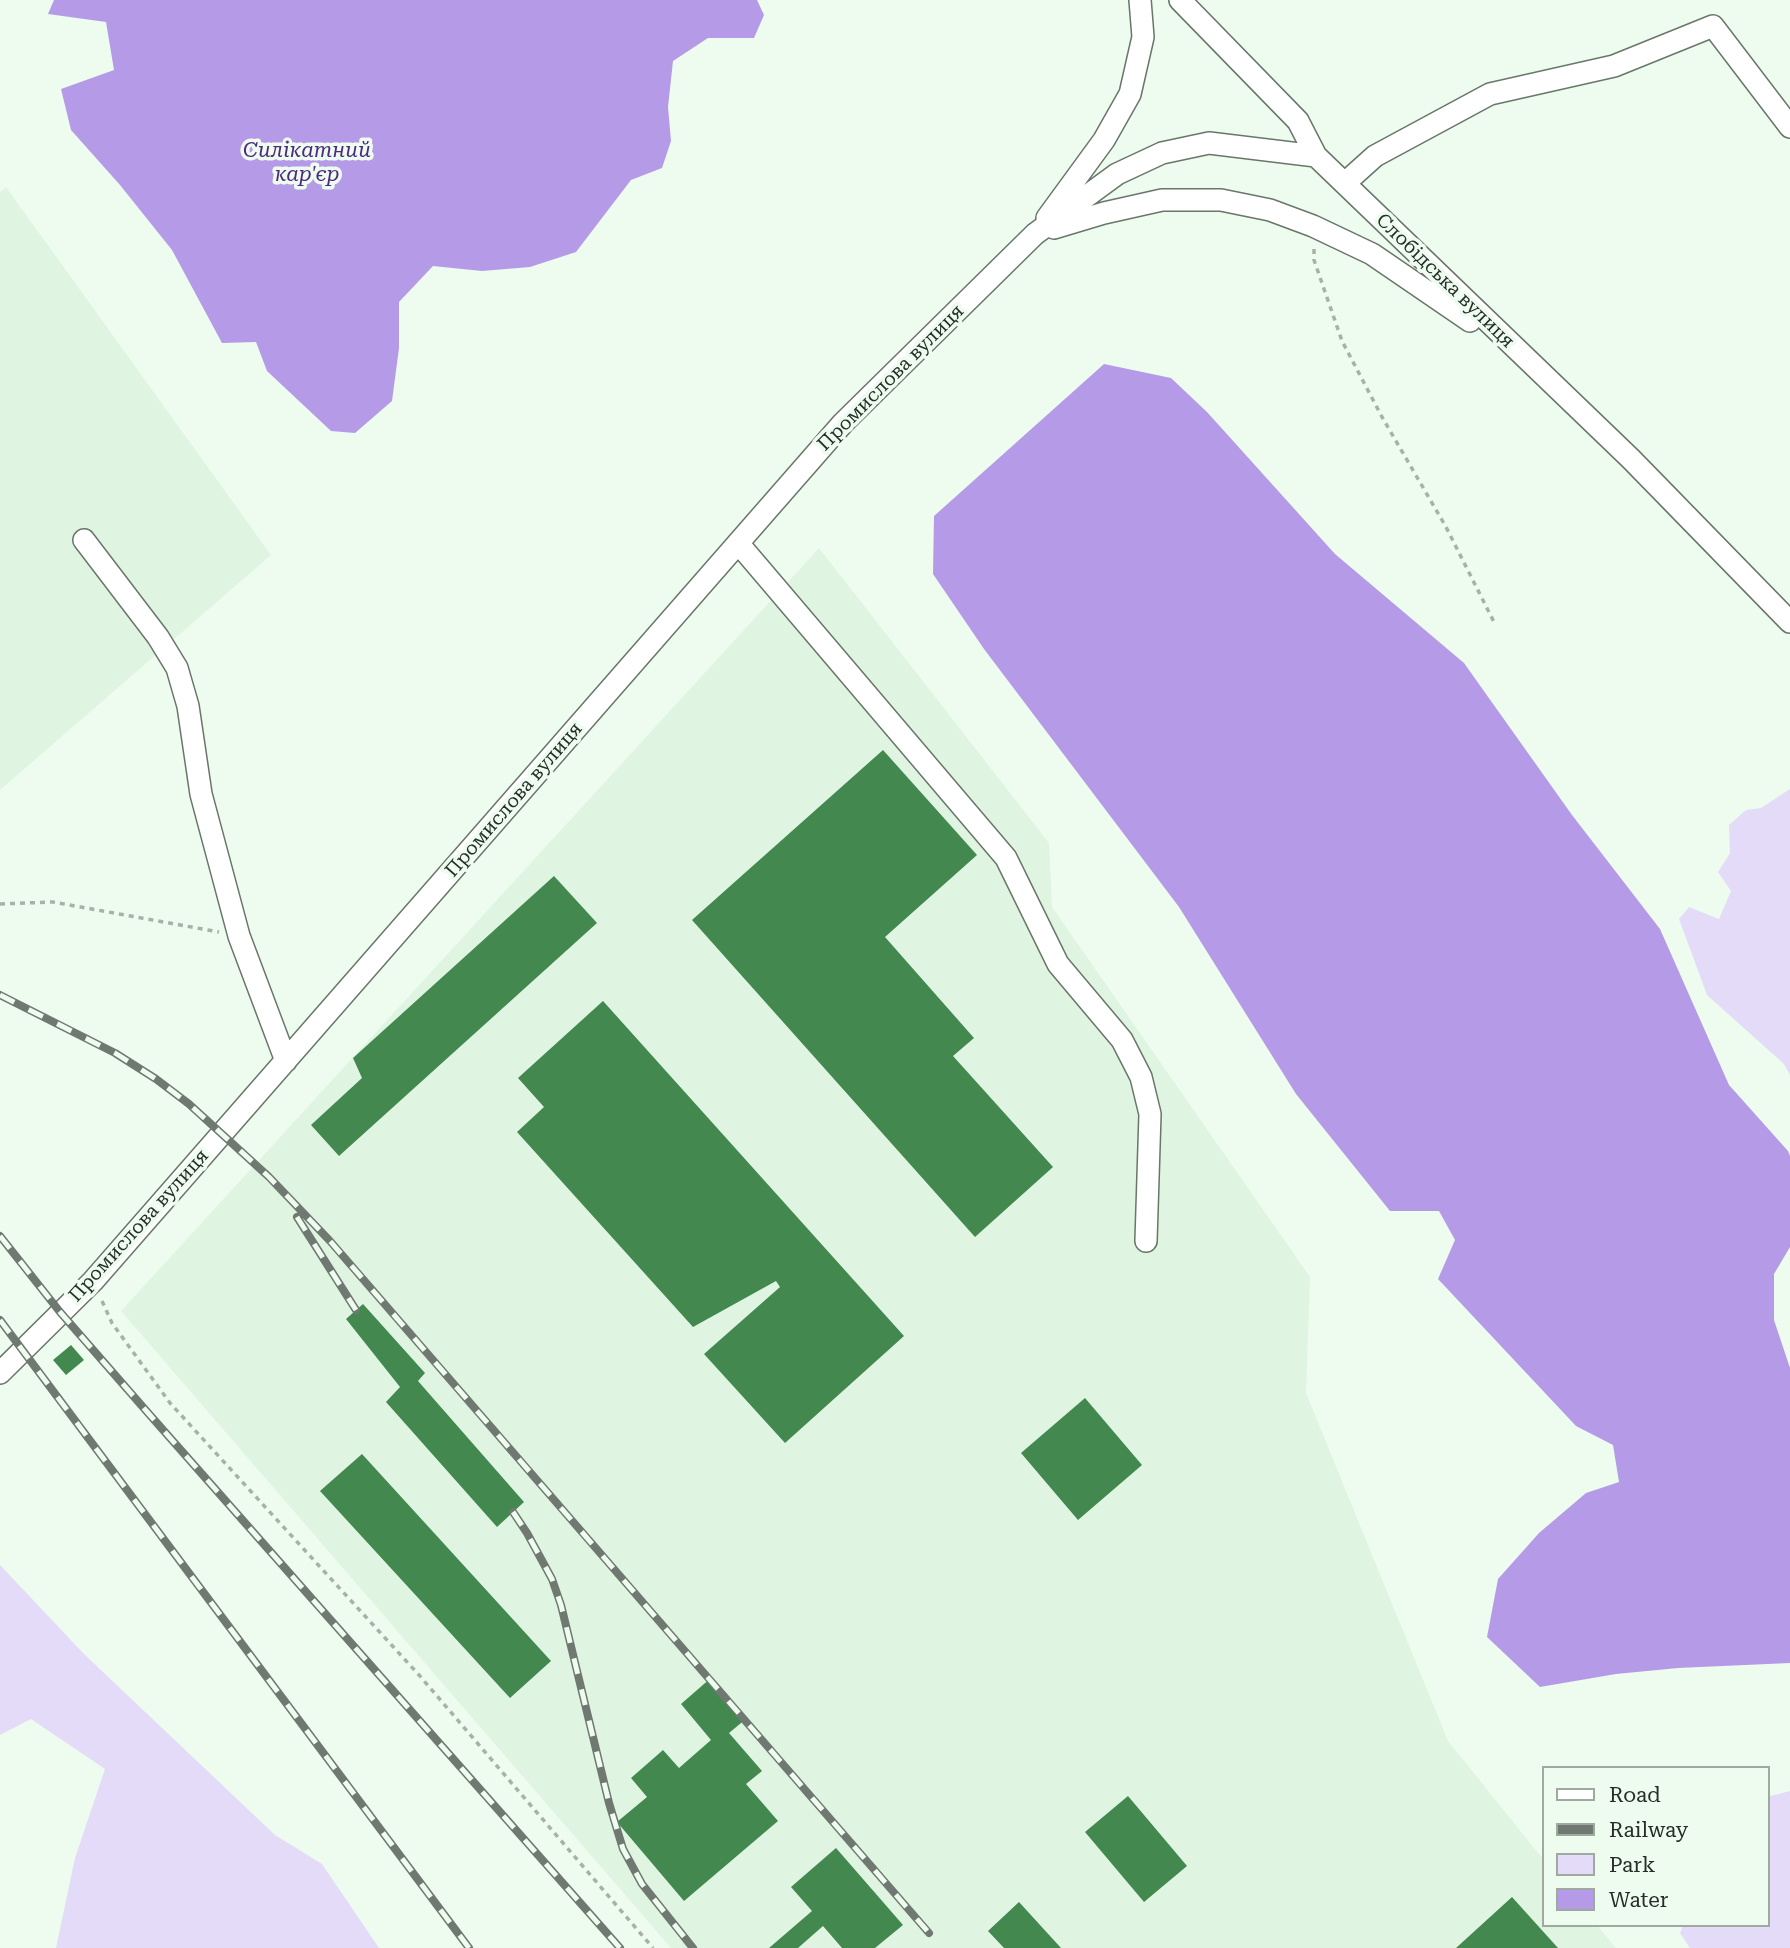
<!DOCTYPE html>
<html>
<head>
<meta charset="utf-8">
<style>
  body { margin:0 }
  #map { position:relative; width:1790px; height:1948px; overflow:hidden; background:#edfcee; font-family:"Roboto Serif",serif }
  canvas { display:block }
  .legend { position:absolute; left:1542px; top:1766px; width:228px; height:161px; box-sizing:border-box; background:#edfcee; border:2px solid #9ea99f; margin:0; padding:9px 12px; list-style:none; font-size:21px; color:#272d28 }
  .legend li { display:flex; align-items:center; gap:14px; height:35px }
  .legend b { width:35px; border:2px solid #9ea99f }
</style>
</head>
<body>
<div id="map">
<canvas width="1790" height="1948"></canvas>
<ul class="legend">
<li><b style="height:9px;background:#fff"></b>Road</li>
<li><b style="height:9px;background:#707971"></b>Railway</li>
<li><b style="height:19px;background:#e4dbf9"></b>Park</li>
<li><b style="height:19px;background:#b59be7"></b>Water</li>
</ul>
</div>
<script>
const ctx = document.querySelector('canvas').getContext('2d');
ctx.lineJoin = 'round';
function fillPath(path, color) { ctx.fillStyle = color; ctx.fill(path, 'evenodd'); }
const poly = rows => new Path2D(rows.map(r => 'M' + r).join(''));
function stroke(path, color, width, dash) { ctx.strokeStyle = color; ctx.lineWidth = width; ctx.lineCap = dash ? 'butt' : 'round'; ctx.setLineDash(dash || []); ctx.stroke(path); }
function label(font, color, halo, rows, align = 'center') {
  ctx.font = font + ' "Roboto Serif",serif'; ctx.lineWidth = 7; ctx.setLineDash([]); ctx.textBaseline = 'middle'; ctx.strokeStyle = halo; ctx.fillStyle = color; for (const [text, x, y, turn = 0] of rows) {
    ctx.save(); ctx.translate(x, y); ctx.rotate((+turn || 0) * Math.PI / 180); ctx.textAlign = isNaN(turn) ? turn : align; if (halo) ctx.strokeText(text, 0, 0); ctx.fillText(text, 0, 0); ctx.restore();
  }
}
fillPath(poly([
  [6,187,271,555,0,790,0,192],
  [819,548,1049,843,1052,907,1310,1277,1306,1393,1448,1741,1543,1859,1543,1925,1597,1925,1616,1948,671,1948,121,1311]
]), '#dff5e1');
fillPath(poly([
  [1790,789,1790,1075,1784,1064,1707,995,1679,919,1689,907,1719,919,1731,891,1718,872,1730,853,1729,825,1746,810,1761,808],
  [0,1565,84,1654,275,1835,322,1864,379,1948,56,1948,75,1858,105,1769,31,1719,0,1735],
  [1790,1791,1790,1948,1690,1948,1680,1933,1683,1925,1767,1925,1767,1797]
]), '#e4dbf9');
fillPath(poly([
  [54,0,757,0,764,15,754,38,708,38,673,61,668,107,671,141,662,168,631,180,576,252,530,267,482,271,433,266,399,302,399,348,392,401,355,433,331,431,267,371,256,342,222,343,172,250,120,185,71,130,61,89,114,70,106,22,48,14],
  [1104,364,1171,378,1207,412,1335,554,1464,663,1572,815,1660,929,1729,1085,1788,1151,1790,1156,1790,1247,1774,1274,1774,1320,1790,1368,1790,1663,1678,1668,1616,1674,1540,1687,1487,1637,1498,1579,1539,1533,1586,1493,1619,1482,1613,1445,1576,1426,1438,1279,1455,1240,1439,1211,1390,1211,1296,1094,1179,907,984,649,933,574,934,516]
]), '#b59be7');
fillPath(poly([
  [883,750,977,855,885,937,974,1038,953,1056,1053,1167,975,1237,692,920],
  [554,876,597,923,339,1156,311,1125,362,1078,353,1058],
  [603,1001,904,1336,785,1443,704,1354,780,1287,776,1281,693,1327,517,1132,544,1107,518,1078],
  [363,1304,425,1373,418,1381,524,1502,497,1527,386,1402,400,1387,346,1319],
  [71,1345,84,1360,66,1375,53,1360],
  [1085,1398,1142,1465,1078,1520,1021,1453],
  [362,1454,551,1661,510,1698,320,1491],
  [712,1677,747,1718,729,1733,762,1771,746,1784,778,1821,684,1901,617,1822,647,1797,631,1778,663,1750,679,1768,711,1740,681,1704],
  [1128,1796,1187,1866,1144,1902,1085,1832],
  [836,1848,903,1925,875,1948,842,1948,823,1926,798,1948,769,1948,812,1911,791,1887],
  [1512,1897,1558,1948,1456,1948],
  [1019,1902,1061,1948,1004,1948,988,1931]
]), '#43884f');
const minor = poly([
  [1180,0,1298,121,1316,156],
  [1345,183,1375,156,1490,94,1614,66,1713,26,1790,127],
  [1047,218,1104,140,1130,94,1143,37,1140,0],
  [1054,228,1104,213,1162,200,1221,200,1270,210,1313,226,1372,254,1470,321],
  [84,540,158,637,177,668,188,706,201,794,239,936,286,1061],
  [738,543,1006,858,1058,964,1122,1040,1141,1077,1150,1114,1146,1241],
  [0,1373,93,1281,843,423,1035,234,1117,174,1162,153,1209,143,1316,156,1631,459,1790,622]
]);
stroke(minor, '#69766a', 24);
stroke(poly([
  [1314,249,1314,260,1342,341,1382,417,1446,527,1495,624],
  [0,904,53,902,219,932],
  [102,1301,112,1323,170,1403,419,1675,653,1948]
]), '#a6b2a7', 3.5, [5, 5]);
stroke(minor, '#fff', 21);
const rail = poly([
  [0,995,115,1053,156,1079,189,1104,269,1177,330,1241,929,1933],
  [297,1217,356,1310],
  [0,1236,60,1312,149,1414,620,1948],
  [0,1320,469,1948],
  [513,1512,527,1533,552,1579,561,1605,609,1803,623,1849,642,1884,693,1948]
]);
stroke(rail, '#707971', 8);
stroke(rail, '#edfcee', 5, [16]);
label('19px', '#272d28', '#edfcee', [
  ["Слобідська вулиця",1445,281,44],
  ["Промислова вулиця",891,378,-45],
  ["Промислова вулиця",514,800,-49],
  ["Промислова вулиця",139,1226,-48]
]);
label('italic 21px', '#4f2981', '#edfcee', [
  ["Силікатний",307,151],
  ["кар'єр",307,175]
]);
</script>
</body>
</html>
